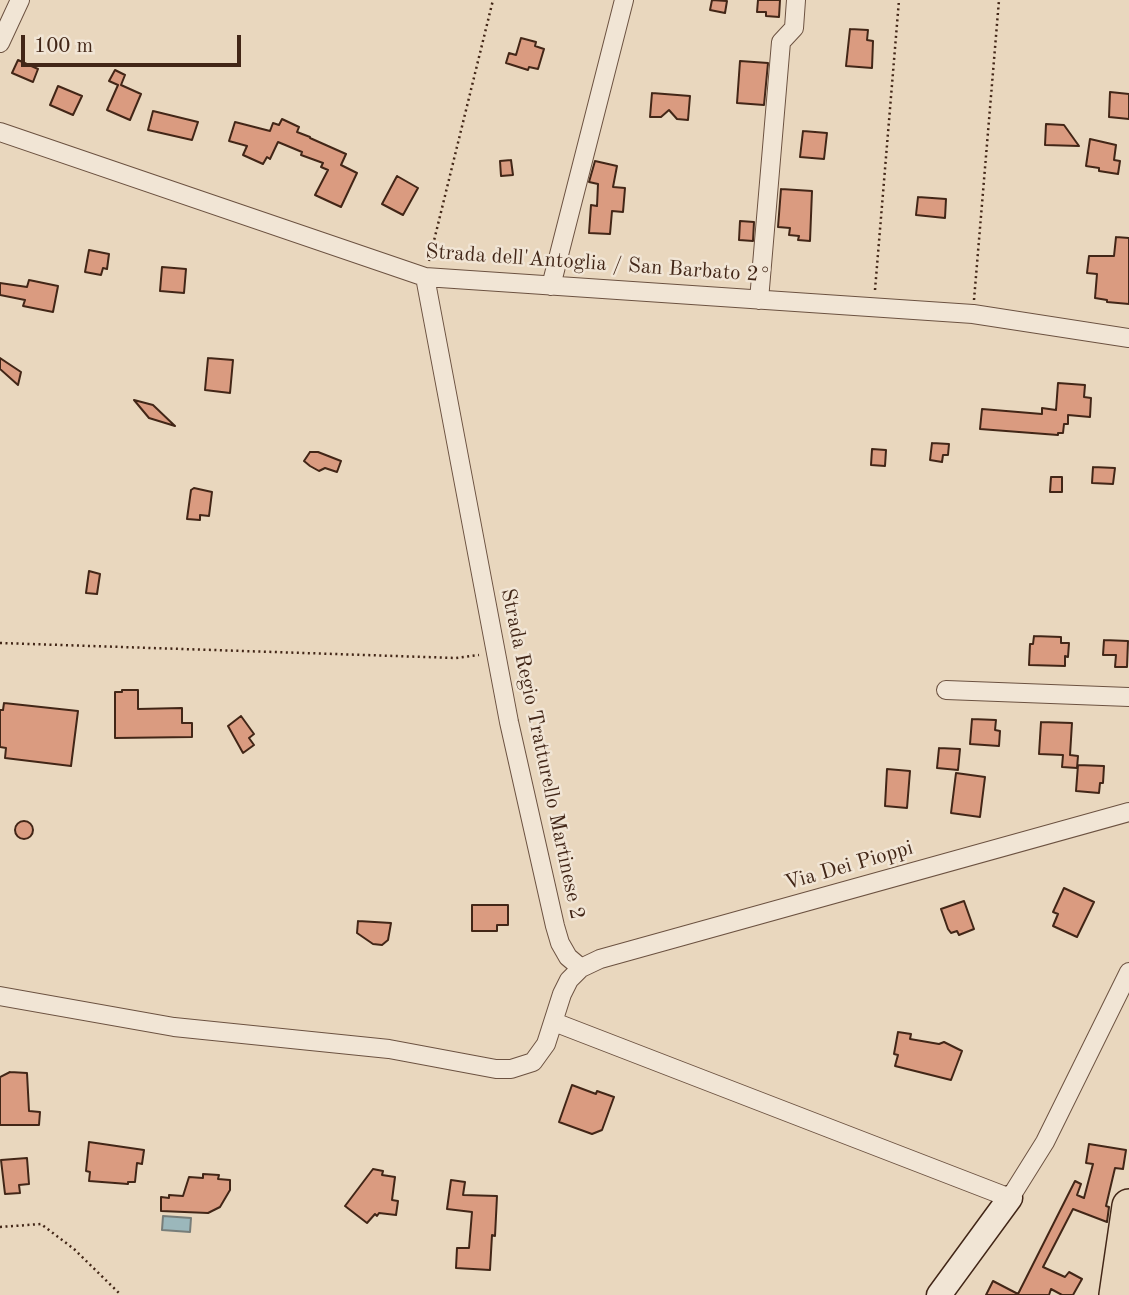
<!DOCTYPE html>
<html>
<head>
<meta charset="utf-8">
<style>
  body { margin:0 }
  #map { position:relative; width:1129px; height:1295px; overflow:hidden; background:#e9d7be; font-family:"Old Standard TT",serif }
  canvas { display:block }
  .scale { position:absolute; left:21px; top:35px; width:220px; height:32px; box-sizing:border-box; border:4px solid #422617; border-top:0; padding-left:9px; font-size:21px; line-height:24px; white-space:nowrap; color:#422617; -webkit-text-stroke:5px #f1e5d5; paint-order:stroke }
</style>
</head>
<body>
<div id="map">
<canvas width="1129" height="1295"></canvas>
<div class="scale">100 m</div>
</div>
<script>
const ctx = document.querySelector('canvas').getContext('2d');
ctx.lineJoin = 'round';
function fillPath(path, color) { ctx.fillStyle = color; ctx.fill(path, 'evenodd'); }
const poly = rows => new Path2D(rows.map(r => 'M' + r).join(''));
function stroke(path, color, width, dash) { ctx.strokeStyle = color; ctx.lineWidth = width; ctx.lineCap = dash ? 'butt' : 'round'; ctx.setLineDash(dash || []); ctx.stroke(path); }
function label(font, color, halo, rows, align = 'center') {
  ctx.font = font + ' "Old Standard TT",serif'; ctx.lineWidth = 5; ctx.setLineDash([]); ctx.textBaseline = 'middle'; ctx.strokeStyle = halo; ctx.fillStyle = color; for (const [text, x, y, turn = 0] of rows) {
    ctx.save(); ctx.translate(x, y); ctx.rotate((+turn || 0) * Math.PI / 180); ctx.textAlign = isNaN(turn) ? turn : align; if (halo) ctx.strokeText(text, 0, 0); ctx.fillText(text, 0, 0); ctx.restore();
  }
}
const water = poly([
  [163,1216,191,1218,190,1232,162,1230,163,1216]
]);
fillPath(water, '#9bb7bb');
stroke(water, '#777d79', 2);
const building = poly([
  [712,0,727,1,725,13,710,10,712,0],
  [758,0,780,0,779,17,766,16,766,12,757,12,758,0],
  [850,29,868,30,867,40,873,41,872,68,846,66,850,29],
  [521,38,536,42,535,46,544,49,538,69,529,67,528,70,506,63,509,53,516,55,521,38],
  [18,60,38,69,33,82,12,73,18,60],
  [740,61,768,63,764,105,737,103,740,61],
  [115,70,125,75,121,85,141,94,130,120,107,110,118,85,109,81,115,70],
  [58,86,82,96,73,115,50,105,58,86],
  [1110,92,1129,94,1129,119,1109,117,1110,92],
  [652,93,690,96,688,120,677,119,669,110,661,117,650,117,652,93],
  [153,111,198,122,192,140,148,130,153,111],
  [282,119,299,127,297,132,310,137,310,138,346,154,341,165,357,173,341,207,315,195,328,170,321,167,323,163,301,155,302,152,278,142,270,159,267,157,263,164,243,155,247,146,229,141,235,122,270,131,273,123,279,125,282,119],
  [1046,124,1064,125,1079,146,1045,145,1046,124],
  [803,131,827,133,824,159,800,157,803,131],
  [1090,139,1116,145,1114,160,1120,161,1118,174,1099,171,1099,168,1086,166,1090,139],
  [511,160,513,175,501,176,500,161,511,160],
  [595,161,617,166,613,187,625,188,623,212,612,211,610,234,589,233,591,205,597,206,598,184,589,182,595,161],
  [397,176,418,188,403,215,382,204,397,176],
  [781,189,812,191,810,241,798,240,799,236,789,235,790,228,778,227,781,189],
  [918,197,946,199,945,218,916,215,918,197],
  [740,221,754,222,753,241,739,240,740,221],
  [1116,237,1129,238,1129,304,1107,302,1107,300,1095,298,1097,274,1087,273,1089,256,1114,256,1116,237],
  [89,250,109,254,107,269,103,268,101,275,85,272,89,250],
  [162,267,186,269,184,293,160,291,162,267],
  [29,280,58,286,53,312,23,306,25,300,0,295,0,283,27,287,29,280],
  [0,358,21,372,18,385,0,369,0,358],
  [208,358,233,360,230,393,205,390,208,358],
  [1058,383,1085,385,1084,397,1091,398,1090,417,1068,415,1068,424,1064,424,1063,433,1058,433,1058,435,980,429,982,409,1042,414,1042,408,1056,410,1058,383],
  [134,400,153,405,175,426,149,418,134,400],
  [932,443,949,444,948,455,943,455,942,462,930,460,932,443],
  [872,449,886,450,885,466,871,465,872,449],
  [310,452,318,452,341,461,337,472,325,468,319,471,310,466,304,461,310,452],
  [1093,467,1115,468,1113,484,1092,483,1093,467],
  [1051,477,1062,477,1062,492,1050,492,1051,477],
  [194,488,212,492,209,516,200,515,200,520,187,519,191,490,194,488],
  [89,571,100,574,97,594,86,593,89,571],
  [1034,636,1061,637,1061,643,1069,643,1068,657,1065,656,1065,666,1029,665,1030,644,1033,644,1034,636],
  [1104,640,1128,641,1127,667,1115,667,1116,655,1103,655,1104,640],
  [122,690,138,690,138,709,182,708,182,723,192,723,192,737,115,738,115,692,122,692,122,690],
  [4,703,78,711,71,766,5,758,6,748,0,747,0,710,3,710,4,703],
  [241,716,254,734,249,738,254,745,243,753,228,726,241,716],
  [972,719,996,720,995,730,1000,731,999,746,970,744,972,719],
  [1041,722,1072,723,1070,755,1078,756,1077,768,1062,767,1063,755,1039,754,1041,722],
  [939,748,960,749,958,770,937,768,939,748],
  [1078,765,1104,766,1103,783,1100,783,1099,793,1076,791,1078,765],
  [887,769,910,771,907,808,885,806,887,769],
  [956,773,985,777,980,817,951,813,956,773],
  '15 830a9 9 0 1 1 18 0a9 9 0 1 1-18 0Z',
  [1064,888,1094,902,1077,937,1053,926,1058,914,1053,912,1064,888],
  [964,901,974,929,959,935,957,931,951,933,948,929,941,909,964,901],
  [472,905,508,905,508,925,497,925,497,931,472,931,472,905],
  [358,921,391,923,388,940,382,945,373,944,357,933,358,921],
  [898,1032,911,1034,910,1039,939,1044,944,1042,962,1051,951,1080,895,1066,898,1055,894,1054,898,1032],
  [10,1072,27,1073,29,1111,40,1112,39,1125,0,1125,0,1077,10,1072],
  [572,1085,596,1094,597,1091,614,1097,602,1130,592,1134,559,1122,572,1085],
  [89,1142,144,1150,142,1164,137,1163,135,1182,128,1182,128,1184,89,1181,90,1172,86,1171,89,1142],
  [1089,1144,1126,1150,1123,1169,1115,1168,1106,1206,1109,1207,1107,1222,1073,1209,1043,1267,1065,1277,1069,1272,1082,1279,1073,1295,1062,1295,1051,1289,1049,1295,986,1295,993,1281,1018,1294,1075,1181,1081,1184,1077,1195,1084,1198,1093,1164,1086,1163,1089,1144],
  [27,1158,29,1184,19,1185,20,1193,5,1194,1,1160,27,1158],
  [373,1169,383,1171,382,1175,395,1177,392,1200,398,1201,396,1215,379,1213,377,1216,375,1214,367,1223,345,1206,373,1169],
  [203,1174,219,1175,218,1179,230,1180,230,1190,220,1207,208,1213,161,1211,161,1197,169,1198,169,1195,183,1196,189,1177,203,1178,203,1174],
  [451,1180,465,1182,463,1195,497,1196,495,1236,492,1235,490,1270,456,1268,457,1248,469,1248,472,1212,447,1209,451,1180]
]);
fillPath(building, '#da9b80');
stroke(building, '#422617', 2);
const street = poly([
  [0,43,20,0],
  [0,132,425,277,973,314,1129,338],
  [551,286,624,0],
  [759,300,781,42,794,28,796,0],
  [946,690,1129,697],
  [581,968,600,959,1129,812],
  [0,996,174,1027,389,1049,496,1069,511,1069,533,1062,546,1044,562,994,569,980,581,968,568,957,560,943,555,926,509,722,425,277],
  [554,1022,1010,1198,1045,1142,1129,972]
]);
const secondary = poly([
  [939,1295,1010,1198]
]);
const highway = poly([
  [1116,1295,1129,1206]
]);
stroke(street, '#6c5241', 20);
stroke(secondary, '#422617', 27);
stroke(highway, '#422617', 36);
stroke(poly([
  [429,261,493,0],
  [875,290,899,0],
  [974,300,999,0],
  [0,643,456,658,479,655],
  [0,1227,41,1224,74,1249,121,1295]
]), '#422617', 2.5, [2, 3.5]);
stroke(street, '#f1e5d5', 18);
stroke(secondary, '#f1e5d5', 24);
stroke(highway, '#e9d7be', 33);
label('21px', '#422617', '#f1e5d5', [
  ["Strada dell'Antoglia / San Barbato 2°",598,264,4],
  ["Strada Regio Tratturello Martinese 2",542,754,78],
  ["Via Dei Pioppi",849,866,-16]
]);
</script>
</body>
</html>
